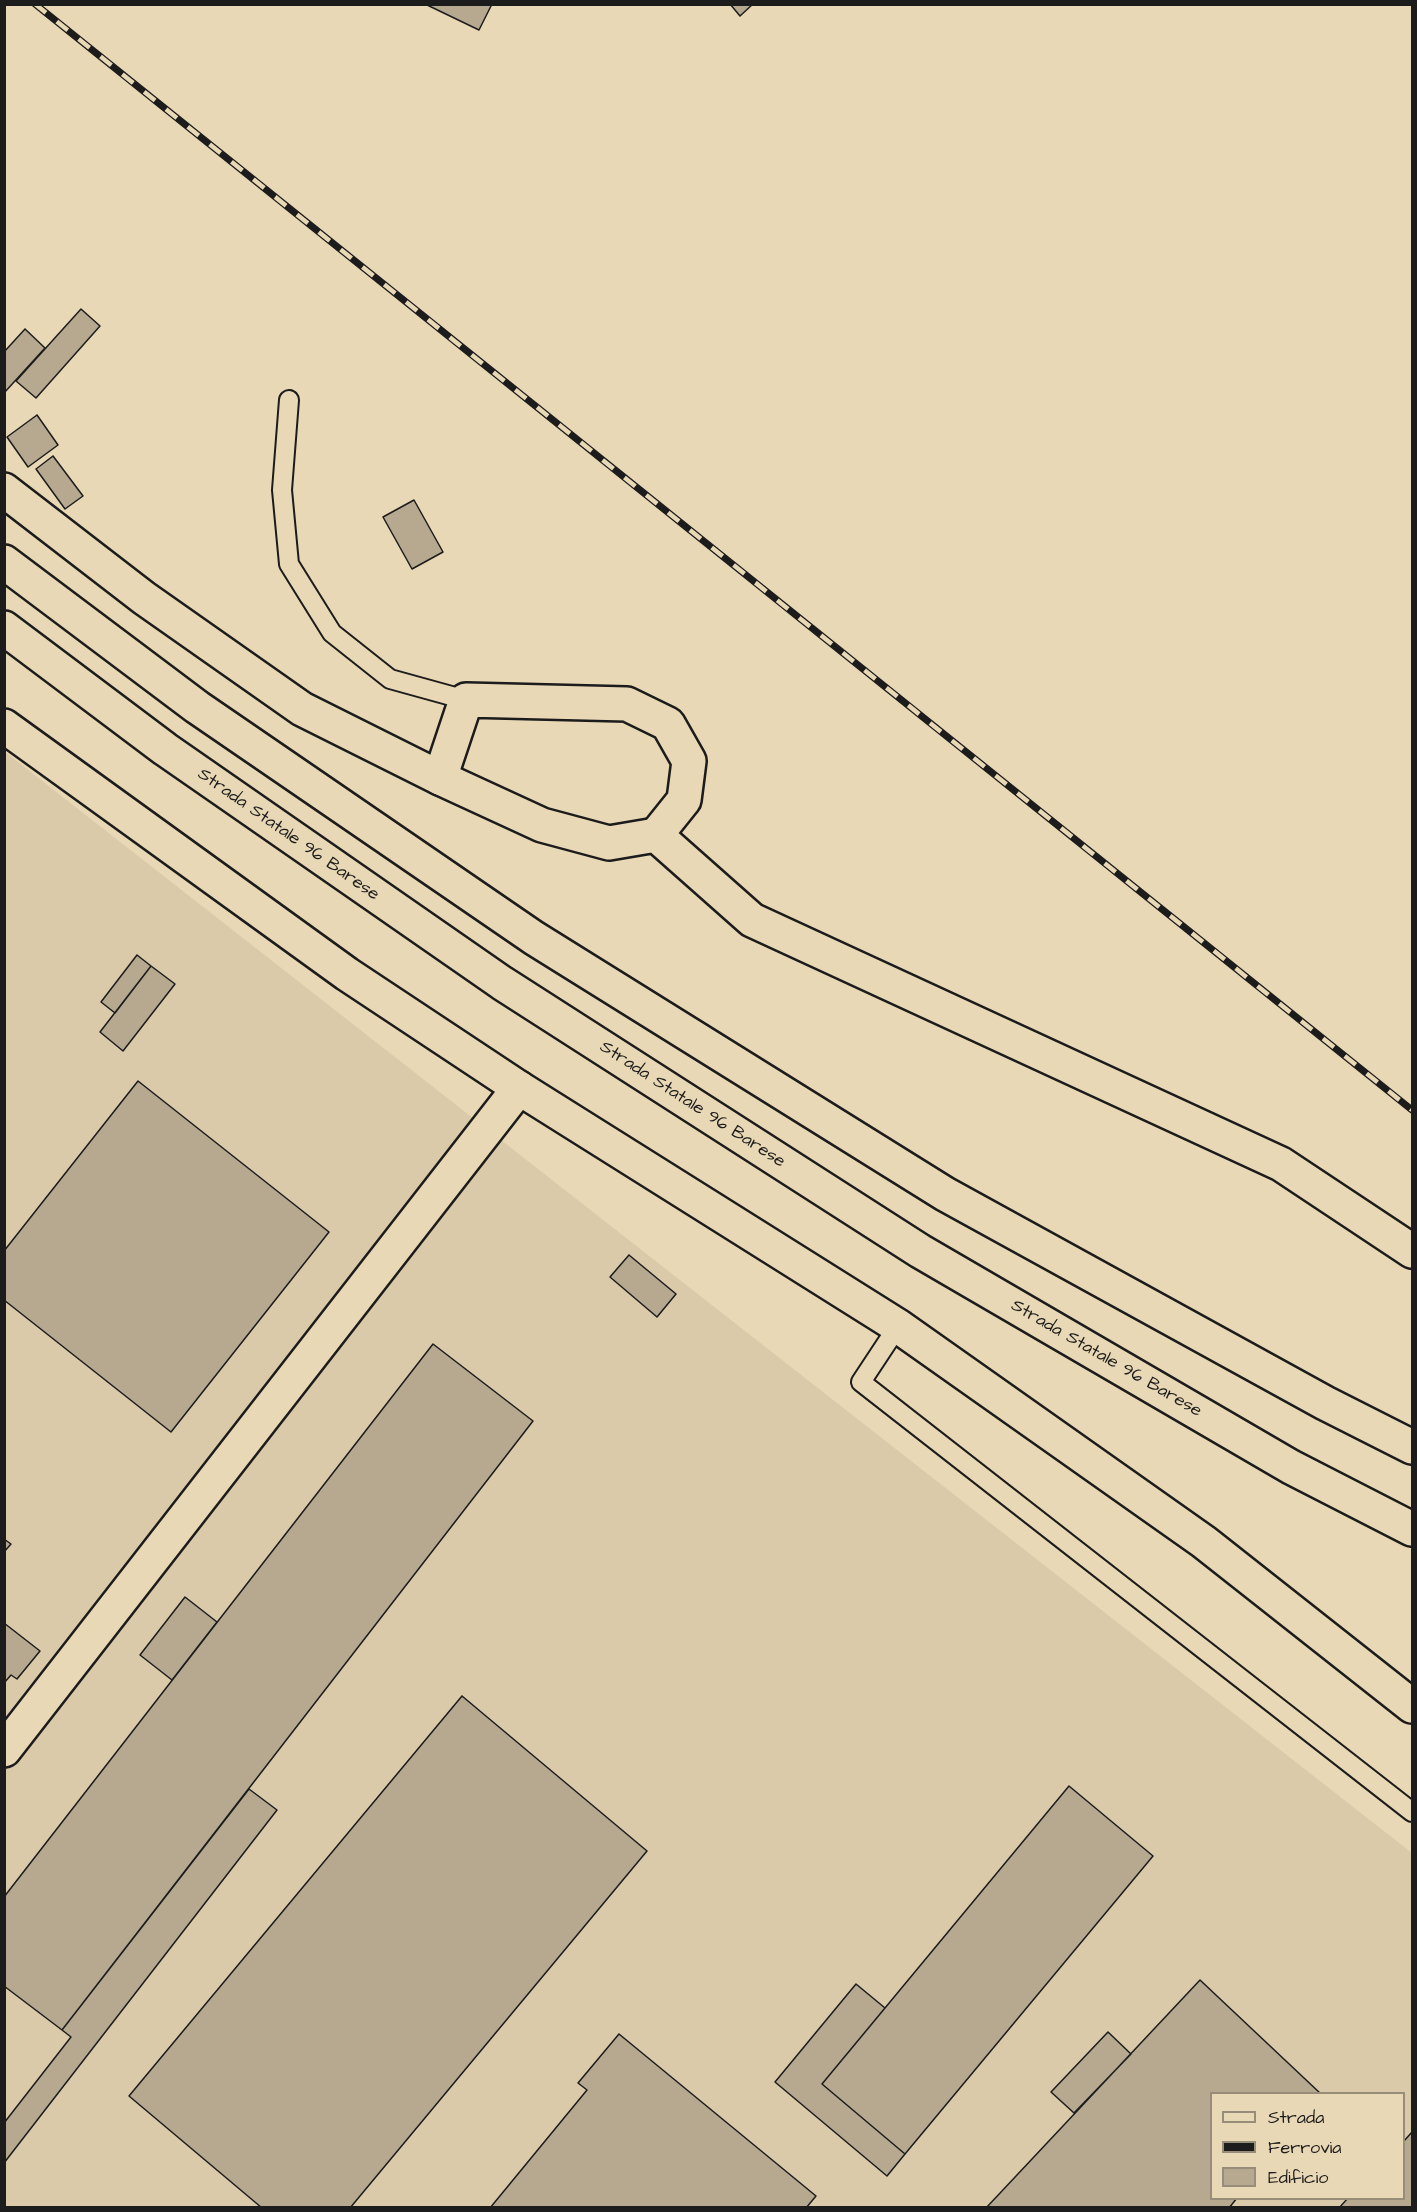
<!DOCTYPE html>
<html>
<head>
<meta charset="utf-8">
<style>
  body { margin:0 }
  #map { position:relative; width:1417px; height:2212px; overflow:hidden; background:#e9d8b5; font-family:"Architects Daughter",sans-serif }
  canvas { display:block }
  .frame { position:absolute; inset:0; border:6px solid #1c1c1c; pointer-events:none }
  .legend { position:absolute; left:1210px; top:2092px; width:195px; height:108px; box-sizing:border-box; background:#e9d8b5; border:2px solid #978d78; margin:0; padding:8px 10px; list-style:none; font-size:18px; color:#1c1c1c }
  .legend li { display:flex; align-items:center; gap:12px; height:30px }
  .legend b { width:30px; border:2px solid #978d78 }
</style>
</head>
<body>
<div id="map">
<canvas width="1417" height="2212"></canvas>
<div class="frame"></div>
<ul class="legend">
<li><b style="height:8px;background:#e9d8b5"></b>Strada</li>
<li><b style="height:8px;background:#1c1c1c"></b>Ferrovia</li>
<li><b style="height:16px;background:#b6a98f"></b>Edificio</li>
</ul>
</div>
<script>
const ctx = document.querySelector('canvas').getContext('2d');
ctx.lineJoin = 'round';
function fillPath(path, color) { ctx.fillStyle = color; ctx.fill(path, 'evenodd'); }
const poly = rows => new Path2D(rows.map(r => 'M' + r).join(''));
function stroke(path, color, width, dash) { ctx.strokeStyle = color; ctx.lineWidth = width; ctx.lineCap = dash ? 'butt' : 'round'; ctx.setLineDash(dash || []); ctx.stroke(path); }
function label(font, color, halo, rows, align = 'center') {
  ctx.font = font + ' "Architects Daughter",sans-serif'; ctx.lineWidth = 4.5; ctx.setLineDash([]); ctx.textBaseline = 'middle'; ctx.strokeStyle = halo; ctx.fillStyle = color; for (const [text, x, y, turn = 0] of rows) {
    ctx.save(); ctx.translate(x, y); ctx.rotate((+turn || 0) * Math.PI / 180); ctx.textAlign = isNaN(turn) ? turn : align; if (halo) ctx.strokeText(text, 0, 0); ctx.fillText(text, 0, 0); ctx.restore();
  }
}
fillPath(poly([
  [4,751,1412,1853,1412,2207,5,2207],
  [1212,2094,1404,2094,1404,2198,1212,2198]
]), '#dacaaa');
const building = poly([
  [425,4,492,4,479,30,425,4],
  [730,4,753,4,740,16,730,4],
  [81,309,100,326,36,398,16,381,81,309],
  [25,329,45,348,4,393,4,352,25,329],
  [37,415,58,445,28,467,7,437,37,415],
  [53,456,83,496,65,509,36,469,53,456],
  [414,500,443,552,412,569,383,517,414,500],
  [137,955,151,966,115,1013,101,1002,137,955],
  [151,966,175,984,123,1051,100,1032,151,966],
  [138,1081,329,1232,171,1432,4,1300,4,1251,138,1081],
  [629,1255,676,1294,657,1317,610,1277,629,1255],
  [433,1344,533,1421,62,2030,4,1986,4,1897,433,1344],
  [4,1539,11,1544,4,1552,4,1539],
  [185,1597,217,1622,172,1680,140,1655,185,1597],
  [4,1623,40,1651,17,1679,11,1675,4,1683,4,1623],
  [462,1696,647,1851,350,2208,262,2208,129,2096,462,1696],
  [1069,1786,1153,1856,905,2154,822,2084,1069,1786],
  [249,1789,277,1810,4,2163,4,2123,71,2037,62,2030,249,1789],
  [1200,1980,1321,2094,1212,2094,1212,2198,1237,2198,1229,2208,986,2208,1200,1980],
  [856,1984,885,2008,822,2084,905,2154,887,2176,775,2082,856,1984],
  [1108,2032,1131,2054,1074,2113,1051,2092,1108,2032],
  [619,2034,816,2196,806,2208,490,2208,587,2090,578,2083,619,2034],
  [1412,2132,1412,2208,1339,2208,1348,2198,1404,2198,1404,2141,1412,2132]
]);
fillPath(building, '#b6a98f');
stroke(building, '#1c1c1c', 1.5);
const lane = poly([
  [289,400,282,490,289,564,332,633,390,679,466,700],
  [898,1326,861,1382,1412,1812]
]);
const street = poly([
  [440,778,466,700,627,704,668,724,689,761,684,800,656,835],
  [4,1750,519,1088]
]);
const secondary = poly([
  [4,490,144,598,302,709,440,778,542,825,609,843,656,835,752,920,1281,1164,1412,1251],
  [4,726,347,974,519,1088,898,1326,1204,1542,1412,1706]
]);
const highway = poly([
  [4,562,197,707,534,938,945,1194,1325,1403,1412,1447],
  [4,628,165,749,502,983,920,1251,1291,1467,1412,1529]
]);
stroke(lane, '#1c1c1c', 22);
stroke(street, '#1c1c1c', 38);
stroke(secondary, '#1c1c1c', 38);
stroke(highway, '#1c1c1c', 38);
stroke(lane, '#e9d8b5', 18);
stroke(street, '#e9d8b5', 33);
stroke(secondary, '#e9d8b5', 33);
stroke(highway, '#e9d8b5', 33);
const rail = poly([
  [35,4,1412,1110]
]);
stroke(rail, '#1c1c1c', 7);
stroke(rail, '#e9d8b5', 4.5, [14]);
label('18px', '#1c1c1c', '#e9d8b5', [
  ["Strada Statale 96 Barese",288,835,35],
  ["Strada Statale 96 Barese",692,1105,33],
  ["Strada Statale 96 Barese",1106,1359,30]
]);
</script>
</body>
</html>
